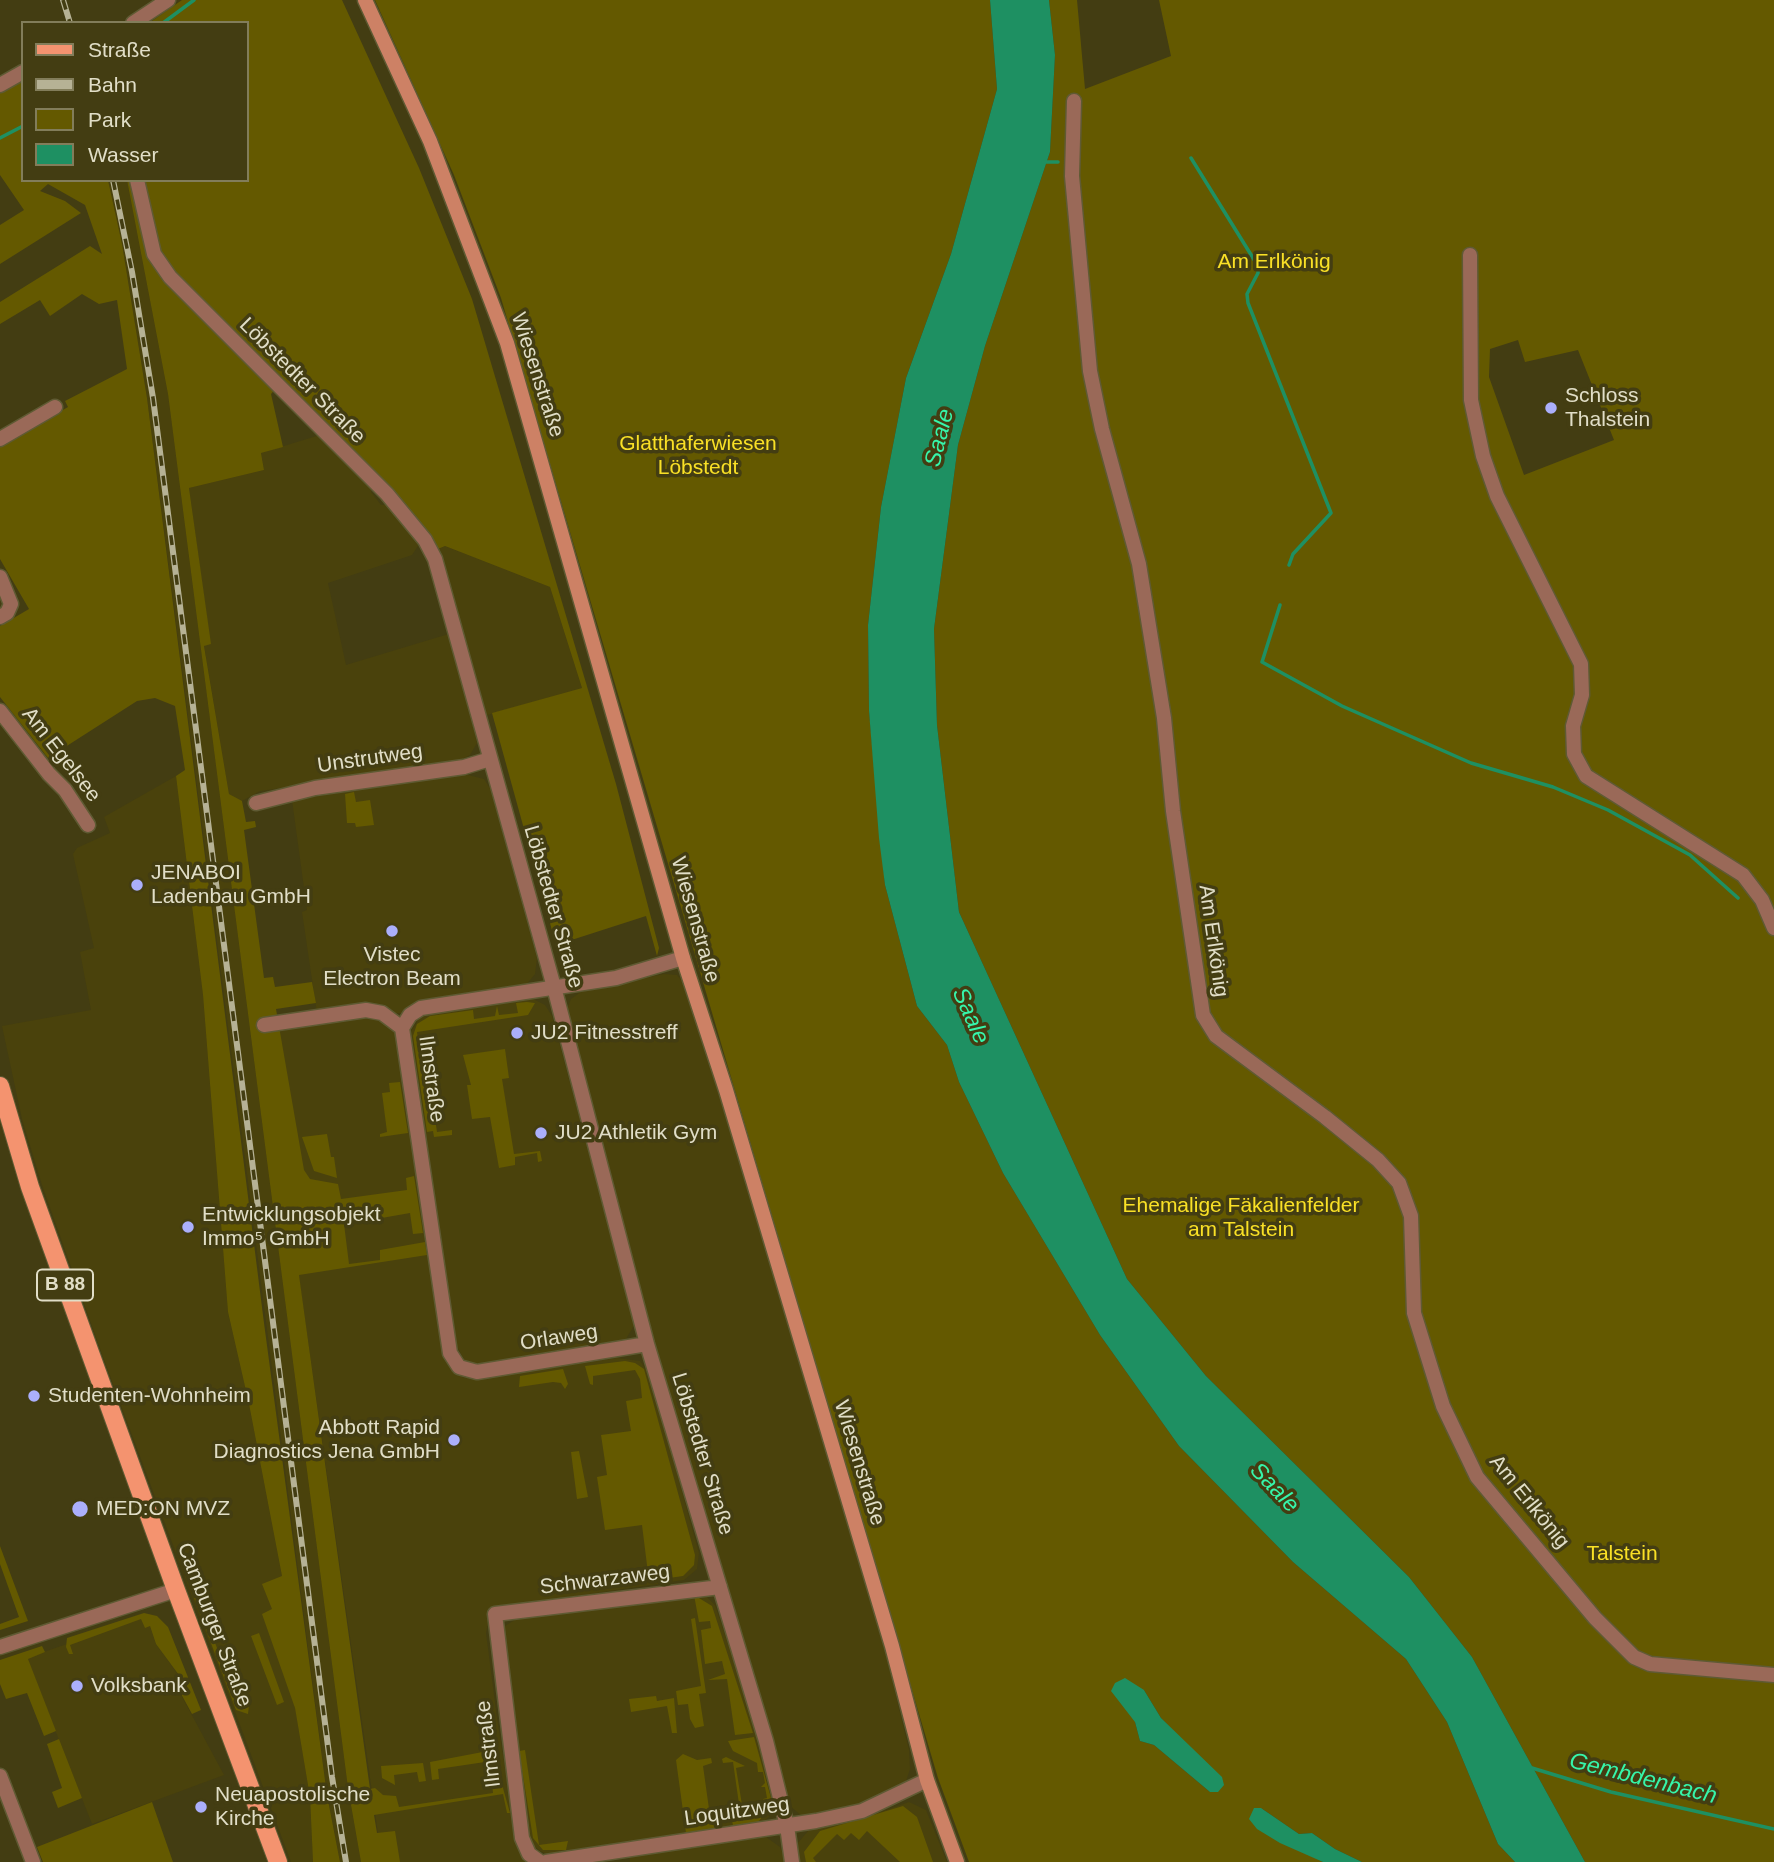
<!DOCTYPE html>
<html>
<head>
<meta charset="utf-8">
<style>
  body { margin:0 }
  #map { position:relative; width:1774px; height:1862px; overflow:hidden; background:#433d12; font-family:Arial,sans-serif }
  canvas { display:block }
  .legend { position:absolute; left:21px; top:21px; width:228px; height:161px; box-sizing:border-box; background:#433d12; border:2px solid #827d5a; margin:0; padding:9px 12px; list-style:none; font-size:21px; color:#e1dec7 }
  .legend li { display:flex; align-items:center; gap:14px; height:35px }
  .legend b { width:35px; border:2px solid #827d5a }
</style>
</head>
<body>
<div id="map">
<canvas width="1774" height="1862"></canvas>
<ul class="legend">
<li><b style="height:9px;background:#f4936f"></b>Straße</li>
<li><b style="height:9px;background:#b6b295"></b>Bahn</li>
<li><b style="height:19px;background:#645900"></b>Park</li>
<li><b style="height:19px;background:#1e9062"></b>Wasser</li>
</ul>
</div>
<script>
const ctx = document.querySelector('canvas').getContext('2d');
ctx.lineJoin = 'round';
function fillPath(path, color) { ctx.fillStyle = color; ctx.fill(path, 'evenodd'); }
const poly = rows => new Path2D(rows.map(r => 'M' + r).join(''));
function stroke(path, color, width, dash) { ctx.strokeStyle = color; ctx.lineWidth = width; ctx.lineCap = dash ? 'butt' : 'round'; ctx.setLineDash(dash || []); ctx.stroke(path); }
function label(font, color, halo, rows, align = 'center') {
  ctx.font = font + ' Arial,sans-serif'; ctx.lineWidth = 7; ctx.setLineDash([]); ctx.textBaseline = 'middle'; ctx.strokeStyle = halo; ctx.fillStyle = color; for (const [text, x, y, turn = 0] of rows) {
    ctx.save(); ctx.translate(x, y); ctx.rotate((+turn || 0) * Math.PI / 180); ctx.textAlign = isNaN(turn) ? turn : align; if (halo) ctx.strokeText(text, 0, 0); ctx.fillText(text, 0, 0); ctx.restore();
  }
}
fillPath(poly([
  [108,180,127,180,168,394,348,1788,361,1862,340,1862,327,1795,147,398,122,244],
  [320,435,371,487,371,492,381,505,389,505,420,543,412,555,328,583,346,665,452,633,477,743,470,755,456,763,260,791,242,801,236,800,229,794,204,645,210,643,189,488,264,470,261,453],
  [445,546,550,587,582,688,484,716,438,549],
  [464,774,484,779,491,790,537,958,535,974,526,985,402,1013,317,1013,302,912,307,910,292,800],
  [176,776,203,995,228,1312,249,1404,282,1576,295,1707,310,1797,313,1862,291,1862,103,1357,42,1185,22,1119,2,1026,91,1010,80,952,94,948,73,854,77,848,110,833,104,817],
  [664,974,677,975,683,982,725,1108,883,1642,909,1750,910,1769,905,1784,854,1808,803,1817,789,1805,684,1456,566,1012,571,999,582,991],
  [531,998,545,1005,552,1016,635,1324,624,1342,479,1366,465,1361,456,1345,410,1033,419,1019,430,1013],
  [370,1014,394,1028,397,1037,448,1364,462,1377,477,1379,617,1358,640,1361,650,1376,699,1553,697,1569,684,1580,514,1605,489,1618,486,1633,497,1718,516,1837,526,1862,382,1862,264,1031],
  [705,1595,715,1605,756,1727,774,1803,770,1816,762,1823,550,1855,540,1851,533,1845,529,1834,510,1716,502,1631,505,1626,518,1618],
  [141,1618,150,1626,156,1644,187,1687,180,1693,224,1775,92,1824,27,1658],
  [909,1802,926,1810,947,1862,797,1862,798,1843,808,1831,858,1820],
  [766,1837,780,1847,786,1862,630,1862,629,1856]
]), '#4a420c');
fillPath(poly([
  [182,0,342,0,419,168,472,299,616,784,659,948,657,956,646,916,556,945,492,713,582,688,550,587,445,546,438,549,416,517,379,478,279,385,271,394,283,447,261,453,264,470,189,488,211,644,204,646,229,794,242,801,246,822,255,821,256,827,244,830,264,978,273,977,275,987,312,982,316,1003,276,1009,304,1170,310,1179,338,1184,341,1199,407,1190,406,1178,414,1176,423,1233,413,1234,410,1213,376,1219,374,1211,343,1216,349,1264,380,1260,380,1250,425,1242,427,1255,299,1275,370,1789,375,1788,383,1795,396,1796,399,1807,493,1793,492,1783,501,1781,510,1813,507,1813,503,1794,374,1815,377,1833,395,1831,400,1862,361,1862,348,1788,168,394,127,180,132,180,146,247,153,266,170,286,166,261,157,241,143,180,247,180,247,23,149,23],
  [375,0,990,0,997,89,951,254,906,378,881,507,868,625,869,711,885,885,917,1006,947,1045,959,1082,1003,1173,1100,1335,1179,1446,1293,1562,1406,1659,1447,1722,1498,1844,1515,1862,1362,1862,1335,1849,1312,1833,1299,1834,1261,1808,1310,1855,1323,1862,969,1862,938,1778,501,298,454,175],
  [1144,1690,1161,1718,1186,1744,1210,1792,1154,1745,1140,1741,1135,1722],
  [1049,0,1077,0,1085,89,1171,56,1159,0,1774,0,1774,1862,1585,1862,1472,1657,1409,1577,1206,1376,1127,1279,959,912,937,725,934,629,958,445,985,346,1050,152,1055,55],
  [1518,340,1525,362,1578,350,1614,440,1524,475,1489,377,1490,349],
  [23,81,23,180,108,180,122,244,147,398,264,1323,327,1795,340,1862,313,1862,310,1797,295,1708,262,1614,272,1609,262,1584,282,1576,249,1404,228,1312,203,995,176,776,185,770,175,706,155,698,137,701,48,758,0,697,0,626,29,609,0,559,0,446,68,407,65,401,127,369,117,300,99,304,82,294,50,316,40,300,0,324,0,302,90,246,102,254,85,205,48,184,40,191,65,201,81,213,0,264,0,225,24,210,0,175,0,93],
  [354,792,356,802,370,800,374,825,356,827,355,823,347,823,345,794],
  [527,1002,535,1003,528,1015,417,1032,427,1105,433,1105,437,1132,452,1130,452,1135,434,1137,433,1131,427,1132,413,1036,417,1024,430,1016,473,1010,474,1019,495,1016,497,1006,499,1015,518,1013,516,1003],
  [505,1049,509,1078,502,1079,514,1154,540,1151,542,1161,538,1162,537,1153,515,1157,515,1165,499,1168,490,1117,472,1119,467,1085,471,1085,463,1055],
  [400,1082,408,1133,380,1137,380,1134,387,1132,382,1093,390,1092,389,1083],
  [327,1134,331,1157,334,1157,337,1178,314,1171,302,1137],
  [625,1361,635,1363,644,1369,695,1555,694,1565,683,1576,614,1586,613,1579,648,1573,642,1525,605,1530,597,1477,607,1475,601,1435,631,1431,626,1401,642,1398,640,1379,635,1370,593,1376,593,1385,590,1384,585,1366],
  [563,1369,568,1384,565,1389,561,1383,553,1382,519,1387,520,1376],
  [579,1451,588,1497,577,1499,571,1452],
  [0,1546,28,1621,0,1630,0,1624,19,1617,0,1564],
  [196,1594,203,1614,212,1615,213,1618,207,1621,237,1702,250,1697,248,1714,236,1710,193,1595],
  [694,1595,712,1606,753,1733,735,1735,727,1679,708,1680,725,1674,722,1661,705,1664,701,1630,711,1628,710,1621,699,1622],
  [144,1613,157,1616,168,1627,201,1710,192,1714,180,1692,187,1686,156,1644,150,1626,145,1628,141,1619,70,1645,73,1654,69,1654,66,1647,67,1638],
  [695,1618,706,1693,699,1694,704,1726,695,1728,690,1719,688,1704,678,1705,676,1691,701,1686,691,1619],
  [259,1633,284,1702,277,1705,251,1636],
  [42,1646,45,1652,28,1659,56,1731,44,1736,27,1693,6,1699,0,1684,0,1660],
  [656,1696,657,1701,674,1698,677,1733,672,1733,667,1706,631,1712,629,1699],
  [754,1737,771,1798,769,1809,758,1822,733,1826,731,1813,740,1811,733,1762,723,1763,722,1759,726,1757,745,1766,736,1768,743,1811,763,1808,763,1799,767,1798,765,1787,761,1787,765,1783,763,1772,758,1772,757,1763,733,1751,728,1741],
  [59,1739,82,1798,58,1808,52,1792,62,1788,47,1744],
  [525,1750,539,1845,568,1841,566,1850,543,1850,533,1838,519,1751],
  [488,1751,491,1771,487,1772,485,1762,438,1769,439,1779,432,1780,430,1762],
  [683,1754,697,1760,711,1758,712,1763,703,1766,710,1816,720,1815,719,1828,686,1833,676,1760],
  [423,1763,426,1781,419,1782,417,1772,394,1775,395,1785,382,1778,381,1766],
  [152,1802,173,1862,43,1862,37,1847],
  [903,1806,917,1817,933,1862,900,1862,867,1831,859,1840,851,1833,844,1840,837,1834,813,1858,816,1862,806,1862,804,1852,820,1831]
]), '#645900');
fillPath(poly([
  [990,0,1049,0,1055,55,1050,152,985,346,958,445,934,629,937,725,959,912,1127,1279,1206,1376,1409,1577,1472,1657,1585,1862,1515,1862,1498,1844,1447,1722,1406,1659,1293,1562,1179,1446,1100,1335,1003,1173,959,1082,947,1045,917,1006,885,885,879,838,869,711,868,625,881,507,906,378,951,254,997,89],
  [1125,1678,1144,1690,1161,1718,1222,1777,1224,1785,1218,1792,1210,1792,1154,1745,1140,1741,1135,1722,1111,1691,1115,1683],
  [1254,1808,1261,1808,1299,1834,1312,1833,1335,1849,1362,1862,1323,1862,1280,1843,1257,1829,1249,1819]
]), '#1e9062');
stroke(poly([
  [163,23,194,0],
  [0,138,23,126],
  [1191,158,1258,266,1258,273,1247,294,1248,303,1331,513,1293,554,1289,565],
  [1043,162,1058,162],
  [1280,605,1262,662,1342,706,1471,763,1553,787,1608,810,1690,855,1738,898],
  [1532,1768,1611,1792,1774,1829]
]), '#1e9062', 3.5);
const street = poly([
  [133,23,168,0],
  [0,85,23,72],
  [1074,101,1072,176,1090,371,1102,429,1139,564,1164,718,1173,811,1203,1015,1216,1036,1325,1117,1378,1160,1399,1183,1411,1216,1414,1313,1443,1406,1477,1477,1595,1618,1634,1657,1650,1664,1774,1675],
  [137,180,154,254,170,277,387,494,425,540,435,559,554,987,647,1344,766,1741,787,1826,792,1862],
  [1470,255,1471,400,1483,456,1497,496,1581,664,1582,695,1573,726,1574,754,1586,776,1743,875,1762,900,1774,928],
  [0,439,55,407],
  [0,577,11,604,7,613,0,617],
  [0,711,49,774,65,790,88,825],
  [256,803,315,788,464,767,490,759],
  [264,1025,366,1010,382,1013,402,1028],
  [647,1344,477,1372,459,1367,450,1353,402,1028,410,1015,421,1008,616,978,683,958],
  [0,1647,176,1590],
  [0,1776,33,1862],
  [540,1862,529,1854,522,1838,495,1614,720,1587],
  [546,1862,816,1821,862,1811,927,1780]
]);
const secondary = poly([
  [365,0,430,141,507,343,683,958,726,1090,892,1646,927,1780,957,1862]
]);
const primary = poly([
  [0,1086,30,1187,176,1590,278,1862]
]);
stroke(street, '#5f5a33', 17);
stroke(secondary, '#5f5a33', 17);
stroke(primary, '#5f5a33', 20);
stroke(street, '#9a6958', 14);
stroke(secondary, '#cd8165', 14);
stroke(primary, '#f4936f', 18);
const rail = poly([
  [63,0,70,23],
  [113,180,132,272,153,398,332,1777,346,1862]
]);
stroke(rail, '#b6b295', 6);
stroke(rail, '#433d12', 3.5, [10]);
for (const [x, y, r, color] of [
  [1551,408,7,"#abaffb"],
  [137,885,7,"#abaffb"],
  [392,931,7,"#abaffb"],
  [517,1033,7,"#abaffb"],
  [541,1133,7,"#abaffb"],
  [188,1227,7,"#abaffb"],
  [34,1396,7,"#abaffb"],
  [454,1440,7,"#abaffb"],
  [80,1509,9,"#abaffb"],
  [77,1686,7,"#abaffb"],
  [201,1807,7,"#abaffb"]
]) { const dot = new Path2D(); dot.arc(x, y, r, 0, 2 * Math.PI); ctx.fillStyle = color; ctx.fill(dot); stroke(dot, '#433d12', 2.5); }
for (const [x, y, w] of [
  [65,1285,56]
]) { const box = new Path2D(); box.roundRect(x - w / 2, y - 15.5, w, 31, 5); ctx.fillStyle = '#433d12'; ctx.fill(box); stroke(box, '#e1dec7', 2); }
label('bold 19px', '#e1dec7', null, [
  ["B 88",65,1285]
]);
label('21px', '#f9e026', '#433d12', [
  ["Am Erlkönig",1274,262],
  ["Glatthaferwiesen",698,444],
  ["Löbstedt",698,468],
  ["Ehemalige Fäkalienfelder",1241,1206],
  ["am Talstein",1241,1230],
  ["Talstein",1622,1554]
]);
label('21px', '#e1dec7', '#433d12', [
  ["Wiesenstraße",537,375,72],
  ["Löbstedter Straße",302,381,45],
  ["Am Egelsee",61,755,52],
  ["Unstrutweg",370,759,-8],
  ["Löbstedter Straße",553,907,74],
  ["Wiesenstraße",695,920,74],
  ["Am Erlkönig",1213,941,82],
  ["Ilmstraße",431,1079,82],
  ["Orlaweg",559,1338,-9],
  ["Löbstedter Straße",702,1454,73],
  ["Wiesenstraße",859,1463,73],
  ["Am Erlkönig",1529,1502,51],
  ["Schwarzaweg",605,1580,-7],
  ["Camburger Straße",214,1625,69],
  ["Ilmstraße",489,1744,-97],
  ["Loquitzweg",737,1812,-8]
]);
label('21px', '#e1dec7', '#433d12', [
  ["Schloss",1565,396],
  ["Thalstein",1565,420],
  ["JENABOI",151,873],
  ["Ladenbau GmbH",151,897],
  ["Vistec",392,955,"center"],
  ["Electron Beam",392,979,"center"],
  ["JU2 Fitnesstreff",531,1033],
  ["JU2 Athletik Gym",555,1133],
  ["Entwicklungsobjekt",202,1215],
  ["Immo⁵ GmbH",202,1239],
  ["Studenten-Wohnheim",48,1396],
  ["Abbott Rapid",440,1428,"right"],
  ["Diagnostics Jena GmbH",440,1452,"right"],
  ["MED:ON MVZ",96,1509],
  ["Volksbank",91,1686],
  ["Neuapostolische",215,1795],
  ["Kirche",215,1819]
], 'left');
label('italic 23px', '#36f5aa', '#433d12', [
  ["Saale",940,438,-76],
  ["Saale",970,1016,66],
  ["Saale",1274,1488,46],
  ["Gembdenbach",1643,1779,14]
]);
</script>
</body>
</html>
